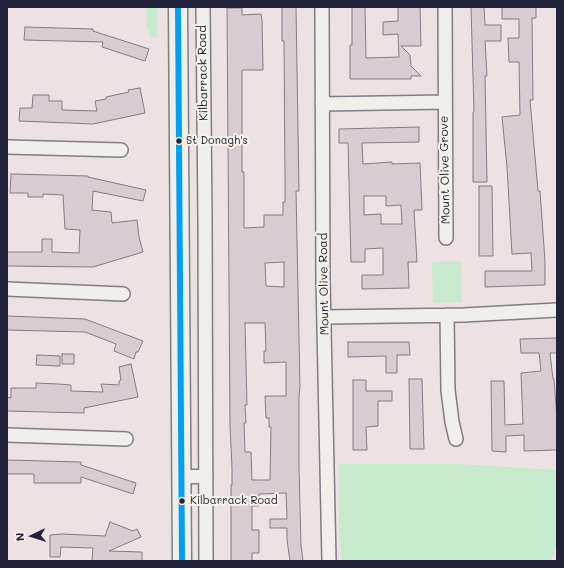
<!DOCTYPE html>
<html>
<head>
<meta charset="utf-8">
<style>
  body { margin:0 }
  #map { position:relative; width:564px; height:568px; overflow:hidden; background:#ece2e4; font-family:Mali,sans-serif }
  canvas { display:block }
  .frame { position:absolute; inset:0; border:8px solid #22223b; pointer-events:none }
  .north { position:absolute; left:12px; top:516px; width:40px; height:40px; -webkit-text-stroke:3px #f7f3e8; paint-order:stroke; rotate:266deg; font-size:11px; font-weight:700; line-height:16px; text-align:center; color:#22223b }
  .north::after { content:''; display:block; margin:auto; width:14px; height:18px; background:#22223b; clip-path:polygon(50% 0,100% 100%,50% 72%,0 100%) }
</style>
</head>
<body>
<div id="map">
<canvas width="564" height="568"></canvas>
<div class="frame"></div>
<div class="north">N</div>
</div>
<script>
const ctx = document.querySelector('canvas').getContext('2d');
ctx.lineJoin = 'round';
function fillPath(path, color) { ctx.fillStyle = color; ctx.fill(path, 'evenodd'); }
const poly = rows => new Path2D(rows.map(r => 'M' + r).join(''));
function stroke(path, color, width, dash) { ctx.strokeStyle = color; ctx.lineWidth = width; ctx.lineCap = dash ? 'butt' : 'round'; ctx.setLineDash(dash || []); ctx.stroke(path); }
function label(font, color, halo, rows, align = 'center') {
  ctx.font = font + ' Mali,sans-serif'; ctx.lineWidth = 4; ctx.setLineDash([]); ctx.textBaseline = 'middle'; ctx.strokeStyle = halo; ctx.fillStyle = color; for (const [text, x, y, turn = 0] of rows) {
    ctx.save(); ctx.translate(x, y); ctx.rotate((+turn || 0) * Math.PI / 180); ctx.textAlign = isNaN(turn) ? turn : align; if (halo) ctx.strokeText(text, 0, 0); ctx.fillText(text, 0, 0); ctx.restore();
  }
}
fillPath(poly([
  [147,7,157,7,157,38,149,35,146,23],
  [461,261,462,302,433,303,432,262],
  [339,464,456,464,557,470,557,544,553,555,550,561,342,561,339,521]
]), '#c7e9cd');
const building = poly([
  [282,7,296,7,299,191,296,191,300,387,299,396,299,467,301,545,303,561,290,561,287,540,287,528,270,528,270,519,287,519,286,493,259,494,259,506,252,506,252,530,259,530,259,553,252,553,252,561,231,561,231,485,232,485,232,468,230,426,227,8,242,8,242,15,261,14,262,20,263,70,242,70,242,172,244,172,244,228,264,227,264,215,283,215,283,202,285,202,285,178,284,41,282,41,282,7],
  [284,262,284,287,266,286,265,263,284,262],
  [245,323,265,323,266,351,264,351,264,363,286,362,286,396,265,396,266,418,269,418,269,427,271,427,270,480,252,480,251,452,245,452,244,423,246,423,245,405,247,405,245,323],
  [352,7,365,7,366,58,399,57,398,34,383,35,383,22,398,21,398,7,420,7,421,46,401,46,410,55,411,66,421,76,411,76,411,79,350,79,350,45,352,45,352,7],
  [471,7,484,7,485,25,501,25,501,41,485,41,487,76,485,76,487,182,473,182,473,112,474,112,471,7],
  [502,7,536,7,536,18,532,18,533,100,530,100,538,191,540,191,545,261,545,285,485,287,485,271,532,271,531,253,512,254,507,167,502,117,520,115,519,62,509,62,508,38,519,38,519,19,502,19,502,7],
  [25,27,93,29,93,31,149,49,145,61,102,47,103,42,24,40,25,27],
  [140,88,145,113,93,124,19,121,20,108,32,108,33,95,49,95,49,101,62,101,62,110,97,111,95,101,106,99,106,97,129,92,128,90,140,88],
  [419,127,419,142,362,143,363,164,392,162,392,164,420,163,422,210,414,210,417,262,408,262,409,288,362,289,362,275,383,275,383,248,365,249,365,262,351,262,348,143,339,143,339,129,419,127],
  [364,196,386,196,386,206,401,205,402,224,381,224,381,214,364,215,364,196],
  [11,174,88,176,88,177,146,190,143,201,93,191,92,210,111,212,112,223,137,220,139,237,143,252,93,267,7,266,7,252,42,252,42,239,52,239,52,252,79,253,80,230,65,229,63,195,43,194,43,197,28,197,28,193,10,193,11,174],
  [479,186,492,186,493,256,479,256,479,186],
  [7,316,85,319,143,341,138,352,136,352,134,359,114,351,116,344,85,332,7,330,7,316],
  [557,338,557,353,550,353,553,379,554,379,557,418,557,450,524,451,524,435,506,436,506,452,492,451,491,381,504,381,505,425,523,424,521,373,541,371,539,353,521,353,520,339,557,338],
  [348,342,409,342,410,355,397,355,397,373,386,373,386,356,348,357,348,342],
  [62,354,74,354,74,364,62,364,62,354],
  [37,355,60,356,60,366,36,365,37,355],
  [131,364,138,397,84,408,84,413,7,411,7,397,11,398,11,388,36,388,36,383,58,384,71,385,71,391,103,392,101,384,119,385,119,381,121,380,119,367,131,364],
  [409,379,422,379,424,449,410,449,409,379],
  [353,380,366,380,366,391,392,391,392,401,378,401,378,426,366,427,367,450,353,450,353,380],
  [7,460,81,462,81,465,136,483,133,494,81,477,81,483,34,483,34,474,7,474,7,460],
  [110,522,133,531,137,529,141,537,109,551,142,552,142,561,92,561,93,548,61,547,60,557,50,557,50,535,62,534,105,536,110,522]
]);
fillPath(building, '#d8cbd2');
stroke(building, '#817d83', 1);
const minor = poly([
  [203,7,205,221,206,561],
  [322,7,323,281,329,561],
  [445,7,446,238],
  [322,104,445,102],
  [7,147,121,150],
  [7,289,123,294],
  [447,315,448,390,452,422,456,439],
  [325,317,464,315,557,310],
  [7,435,126,439],
  [182,477,206,476]
]);
const secondary = poly([
  [178,7,182,561]
]);
stroke(minor, '#817d83', 16);
stroke(secondary, '#817d83', 21);
stroke(minor, '#f1efec', 13);
stroke(secondary, '#f1efec', 18);
stroke(poly([
  [178,7,182,561]
]), '#029ff5', 6);
for (const [x, y, r, color] of [
  [179,141,3.5,"#22223b"],
  [182,501,3.5,"#22223b"]
]) { const dot = new Path2D(); dot.arc(x, y, r, 0, 2 * Math.PI); ctx.fillStyle = color; ctx.fill(dot); stroke(dot, '#f7f3e8', 1.5); }
label('11px', '#22223b', '#f7f3e8', [
  ["St Donagh's",186,141],
  ["Kilbarrack Road",190,501]
], 'left');
label('12px', '#22223b', '#f7f3e8', [
  ["Kilbarrack Road",203,73,-91],
  ["Mount Olive Grove",445,170,-91],
  ["Mount Olive Road",324,284,-91]
]);
</script>
</body>
</html>
